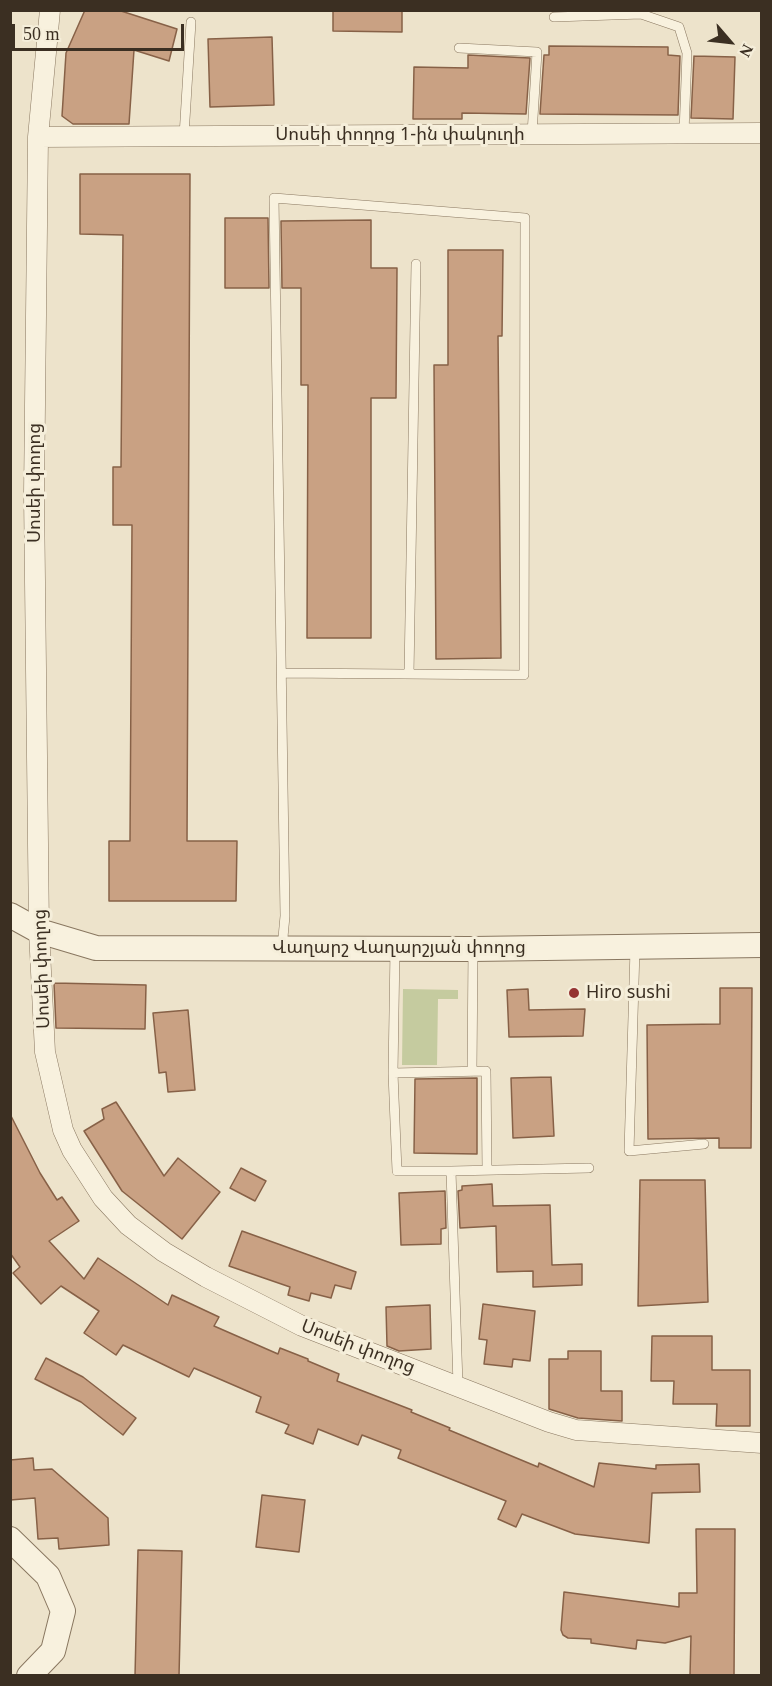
<!DOCTYPE html>
<html>
<head>
<meta charset="utf-8">
<style>
  body { margin:0 }
  #map { position:relative; width:772px; height:1686px; overflow:hidden; background:#ede3cb; font-family:Georgia,serif }
  canvas { display:block }
  .frame { position:absolute; inset:0; border:12px solid #3b2f22; pointer-events:none }
  .north { position:absolute; left:700px; top:12px; width:60px; height:60px; -webkit-text-stroke:4px #f5eeda; paint-order:stroke; rotate:118deg; font-size:16px; font-weight:700; line-height:24px; text-align:center; color:#3b2f22 }
  .north::after { content:''; display:block; margin:auto; width:21px; height:27px; background:#3b2f22; clip-path:polygon(50% 0,100% 100%,50% 72%,0 100%) }
  .scale { position:absolute; left:12px; top:24px; width:172px; height:27px; box-sizing:border-box; border:3px solid #3b2f22; border-top:0; padding-left:8px; font-size:18px; line-height:21px; white-space:nowrap; color:#3b2f22; -webkit-text-stroke:4px #f5eeda; paint-order:stroke }
</style>
</head>
<body>
<div id="map">
<canvas width="772" height="1686"></canvas>
<div class="frame"></div>
<div class="north">N</div>
<div class="scale">50 m</div>
</div>
<script>
const ctx = document.querySelector('canvas').getContext('2d');
ctx.lineJoin = 'round';
function fillPath(path, color) { ctx.fillStyle = color; ctx.fill(path, 'evenodd'); }
const poly = rows => new Path2D(rows.map(r => 'M' + r).join(''));
function stroke(path, color, width, dash) { ctx.strokeStyle = color; ctx.lineWidth = width; ctx.lineCap = dash ? 'butt' : 'round'; ctx.setLineDash(dash || []); ctx.stroke(path); }
function label(font, color, halo, rows, align = 'center') {
  ctx.font = font + ' Georgia,"Noto Sans Armenian",serif'; ctx.lineWidth = 6; ctx.setLineDash([]); ctx.textBaseline = 'middle'; ctx.strokeStyle = halo; ctx.fillStyle = color; for (const [text, x, y, turn = 0] of rows) {
    ctx.save(); ctx.translate(x, y); ctx.rotate((+turn || 0) * Math.PI / 180); ctx.textAlign = isNaN(turn) ? turn : align; if (halo) ctx.strokeText(text, 0, 0); ctx.fillText(text, 0, 0); ctx.restore();
  }
}
fillPath(poly([
  [403,989,458,990,458,999,438,999,437,1065,402,1065]
]), '#c5cb9f');
const building = poly([
  [85,10,118,10,177,29,169,61,134,50,129,124,73,124,62,116,66,53,85,10],
  [333,10,402,10,402,32,333,31,333,10],
  [272,37,274,105,210,107,208,39,272,37],
  [549,46,668,47,668,55,680,56,678,115,540,114,544,55,549,55,549,46],
  [468,55,530,58,526,114,462,113,462,119,413,119,414,67,468,68,468,55],
  [694,56,735,57,733,119,691,118,694,56],
  [80,174,190,174,187,841,237,841,236,901,109,901,109,841,130,841,132,525,113,525,113,467,121,467,123,235,80,234,80,174],
  [225,218,268,218,269,288,225,288,225,218],
  [371,220,371,268,397,268,396,398,371,398,371,638,307,638,308,385,301,385,301,288,282,288,281,221,371,220],
  [448,250,503,250,502,336,498,336,501,658,436,659,434,365,448,365,448,250],
  [54,983,146,985,145,1029,56,1028,54,983],
  [720,988,752,988,751,1148,719,1148,719,1138,648,1139,647,1025,720,1024,720,988],
  [528,989,529,1010,585,1009,583,1036,509,1037,507,990,528,989],
  [188,1010,195,1090,168,1092,166,1072,159,1073,153,1013,188,1010],
  [551,1077,554,1136,513,1138,511,1078,551,1077],
  [477,1078,477,1154,414,1153,415,1079,477,1078],
  [116,1102,164,1176,178,1158,220,1192,182,1239,122,1191,84,1131,104,1119,102,1109,116,1102],
  [10,1114,40,1173,57,1200,62,1197,79,1221,49,1241,84,1279,98,1258,168,1305,172,1295,219,1317,214,1326,278,1354,280,1348,308,1359,308,1361,339,1374,337,1381,412,1410,411,1412,450,1428,449,1430,538,1467,539,1463,594,1487,599,1463,656,1469,656,1465,699,1464,700,1492,652,1493,649,1543,575,1534,522,1514,516,1527,498,1519,506,1501,398,1458,401,1450,362,1435,358,1445,318,1429,313,1444,285,1433,289,1425,256,1412,261,1397,194,1368,189,1377,123,1345,116,1355,84,1333,99,1311,61,1286,41,1304,13,1273,20,1267,10,1253,10,1114],
  [241,1168,266,1181,255,1201,230,1188,241,1168],
  [640,1180,705,1180,708,1302,638,1306,640,1180],
  [492,1184,493,1206,550,1205,552,1265,582,1264,582,1285,533,1287,533,1271,497,1272,496,1226,460,1228,458,1191,462,1190,462,1186,492,1184],
  [445,1191,446,1228,441,1229,441,1244,401,1245,399,1193,445,1191],
  [242,1231,356,1272,351,1289,335,1285,331,1298,311,1293,309,1301,288,1295,290,1287,229,1266,242,1231],
  [483,1304,535,1311,530,1361,513,1359,512,1367,484,1364,487,1340,479,1339,483,1304],
  [430,1305,431,1349,399,1351,387,1346,386,1307,430,1305],
  [652,1336,712,1336,712,1370,750,1370,750,1426,716,1426,717,1404,673,1404,674,1381,651,1381,652,1336],
  [568,1351,601,1351,601,1391,622,1391,622,1421,578,1418,549,1409,549,1359,568,1359,568,1351],
  [46,1358,83,1377,136,1418,123,1435,81,1402,35,1379,46,1358],
  [33,1458,34,1470,52,1469,108,1518,109,1545,59,1549,58,1538,38,1539,35,1498,10,1500,10,1460,33,1458],
  [262,1495,305,1500,299,1552,256,1547,262,1495],
  [696,1529,735,1529,734,1676,690,1676,691,1636,665,1643,637,1640,636,1649,591,1643,591,1639,568,1638,563,1635,561,1630,564,1592,679,1607,679,1593,697,1593,696,1529],
  [138,1550,182,1551,179,1676,135,1676,138,1550]
]);
fillPath(building, '#c9a183');
stroke(building, '#876147', 1.5);
const service = poly([
  [554,17,641,14,679,27,687,53,684,133],
  [459,48,537,52,532,134],
  [184,136,191,22],
  [282,673,524,675,525,218,274,198,285,916,282,948],
  [409,674,416,264],
  [395,949,393,1073,397,1171,451,1171],
  [635,949,629,1151,704,1144],
  [472,1072,473,949],
  [393,1073,486,1071,487,1170],
  [458,1385,451,1171,589,1168]
]);
const minor = poly([
  [50,10,38,137,34,494,39,931,45,1052,63,1130,72,1150,103,1198,128,1225,164,1252,206,1277,302,1326,549,1422,576,1430,762,1443],
  [38,137,762,133]
]);
const tertiary = poly([
  [10,915,39,931,96,948,473,949,762,945],
  [10,1539,48,1576,63,1611,53,1651,29,1676]
]);
stroke(service, '#897760', 10);
stroke(minor, '#897760', 21);
stroke(tertiary, '#897760', 26);
stroke(service, '#f8f1de', 9);
stroke(minor, '#f8f1de', 20);
stroke(tertiary, '#f8f1de', 24);
for (const [x, y, r, color] of [
  [574,993,6,"#953433"]
]) { const dot = new Path2D(); dot.arc(x, y, r, 0, 2 * Math.PI); ctx.fillStyle = color; ctx.fill(dot); stroke(dot, '#f5eeda', 2); }
label('18px', '#3b2f22', '#f5eeda', [
  ["Սոսեի փողոց 1-ին փակուղի",400,135],
  ["Սոսեի փողոց",35,483,-90],
  ["Վաղարշ Վաղարշյան փողոց",399,948],
  ["Սոսեի փողոց",42,969,-92],
  ["Սոսեի փողոց",358,1347,21]
]);
label('18px', '#3b2f22', '#f5eeda', [
  ["Hiro sushi",586,993]
], 'left');
</script>
</body>
</html>
